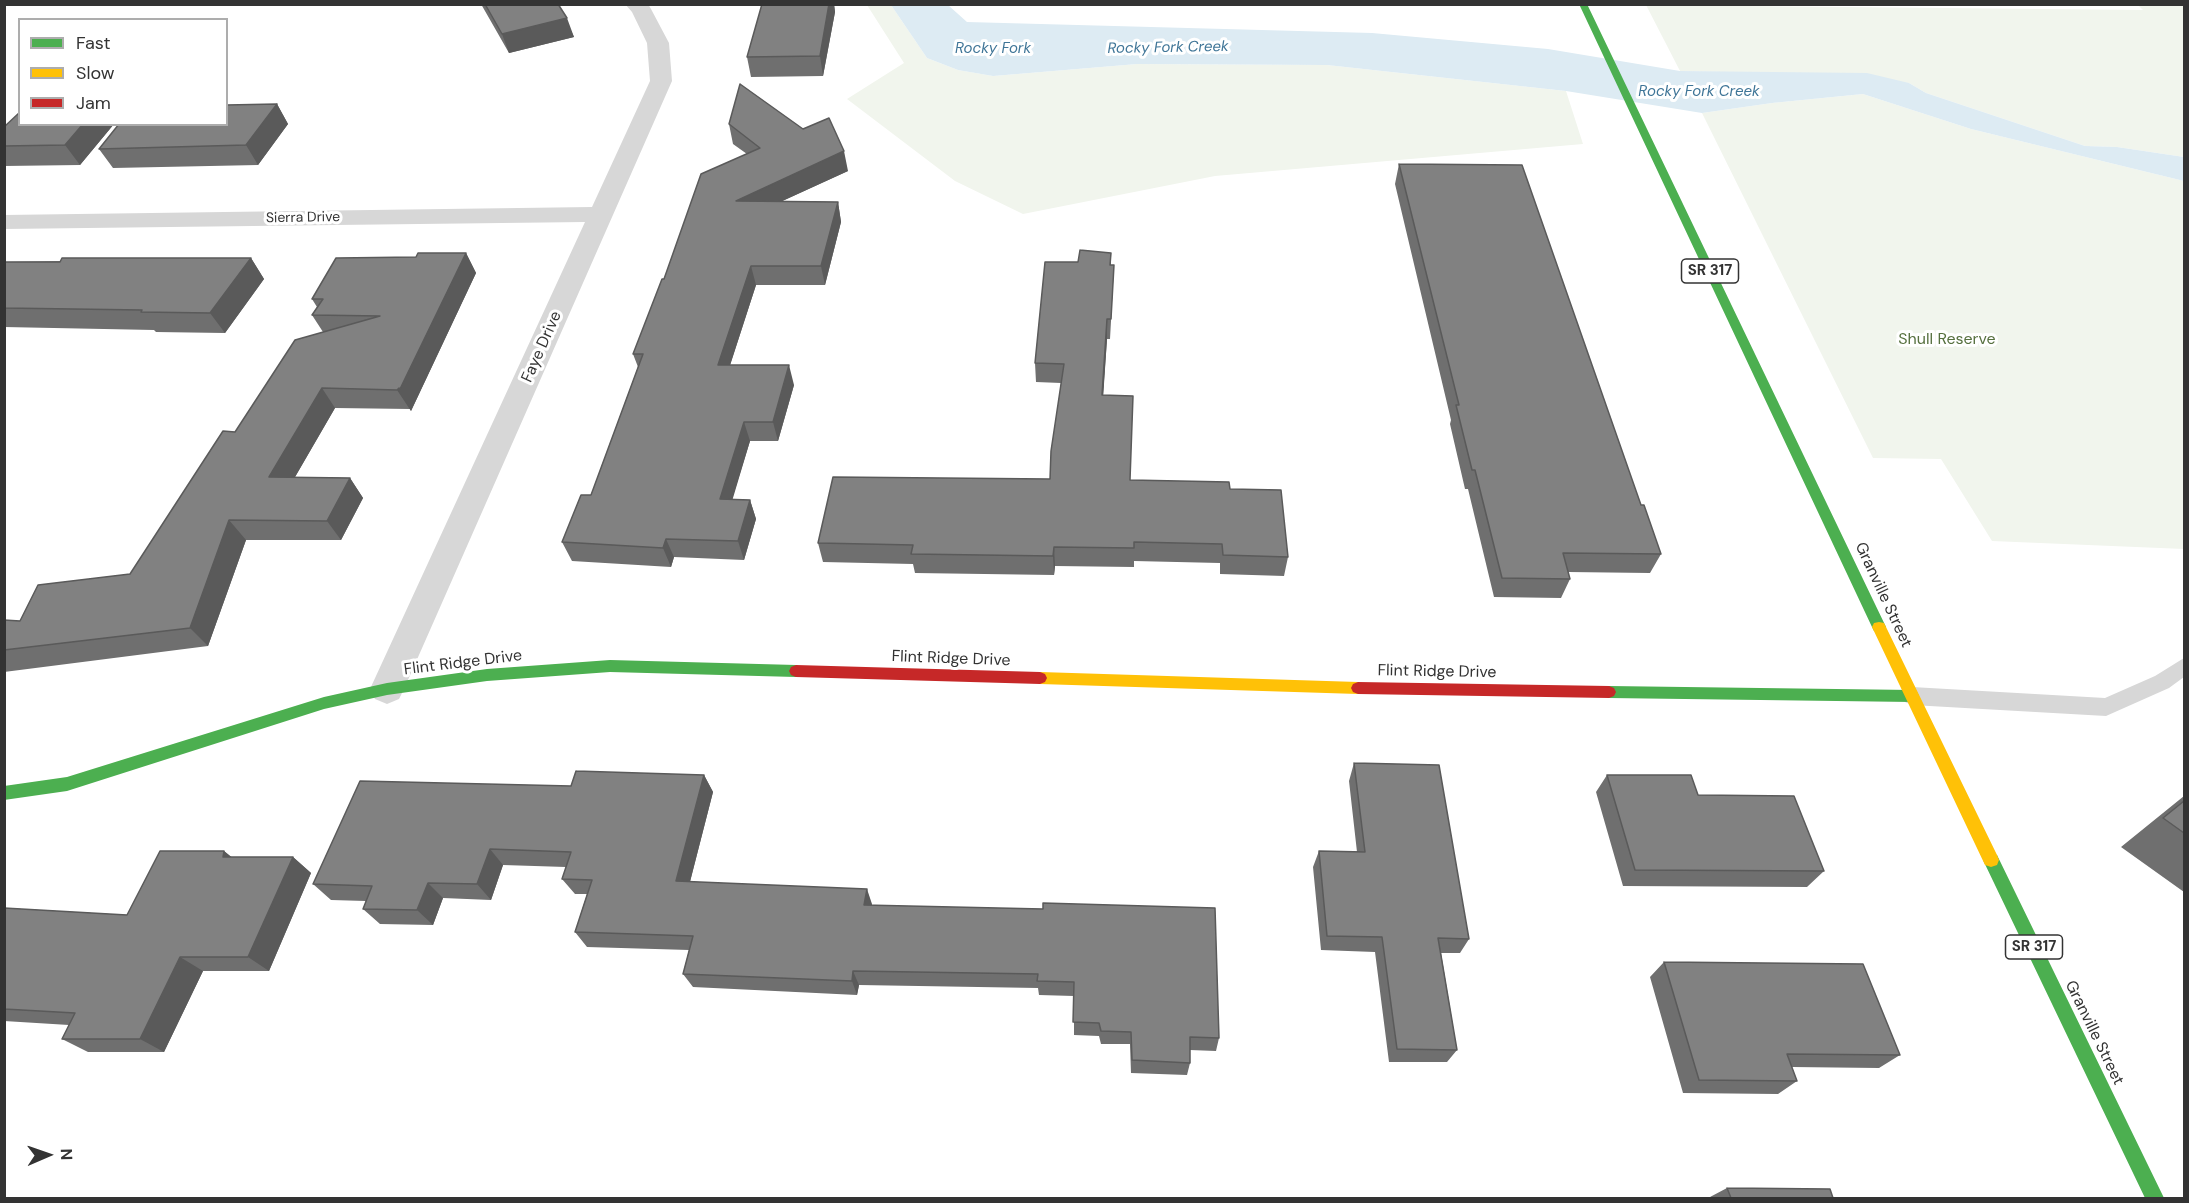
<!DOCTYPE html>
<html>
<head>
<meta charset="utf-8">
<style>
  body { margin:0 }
  #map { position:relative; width:2189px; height:1203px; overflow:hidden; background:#fff; font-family:"DM Sans",sans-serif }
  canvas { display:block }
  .frame { position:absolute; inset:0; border:6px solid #333; pointer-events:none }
  .legend { position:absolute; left:18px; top:18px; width:210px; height:108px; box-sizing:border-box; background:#fff; border:2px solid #adadad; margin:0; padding:8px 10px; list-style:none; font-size:18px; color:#333 }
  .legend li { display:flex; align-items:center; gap:12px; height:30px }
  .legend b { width:30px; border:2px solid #adadad }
  .north { position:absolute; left:18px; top:1125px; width:60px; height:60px; -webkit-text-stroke:4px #fff; paint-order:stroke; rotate:88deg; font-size:16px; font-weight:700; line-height:24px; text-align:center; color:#333 }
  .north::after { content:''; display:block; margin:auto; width:21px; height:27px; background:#333; clip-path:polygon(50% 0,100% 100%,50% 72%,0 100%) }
</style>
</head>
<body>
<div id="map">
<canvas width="2189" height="1203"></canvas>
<div class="frame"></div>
<ul class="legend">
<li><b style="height:8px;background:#4caf50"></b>Fast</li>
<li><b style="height:8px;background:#ffc107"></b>Slow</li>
<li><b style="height:8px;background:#c62828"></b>Jam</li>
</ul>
<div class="north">N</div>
</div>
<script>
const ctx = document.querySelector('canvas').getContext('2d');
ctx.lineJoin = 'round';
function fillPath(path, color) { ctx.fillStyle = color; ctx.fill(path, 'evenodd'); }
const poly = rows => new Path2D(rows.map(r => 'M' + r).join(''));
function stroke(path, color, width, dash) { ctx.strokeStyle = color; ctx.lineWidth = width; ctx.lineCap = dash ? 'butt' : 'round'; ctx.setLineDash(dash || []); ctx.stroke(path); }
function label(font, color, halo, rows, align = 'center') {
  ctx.font = font + ' "DM Sans",sans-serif'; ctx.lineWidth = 6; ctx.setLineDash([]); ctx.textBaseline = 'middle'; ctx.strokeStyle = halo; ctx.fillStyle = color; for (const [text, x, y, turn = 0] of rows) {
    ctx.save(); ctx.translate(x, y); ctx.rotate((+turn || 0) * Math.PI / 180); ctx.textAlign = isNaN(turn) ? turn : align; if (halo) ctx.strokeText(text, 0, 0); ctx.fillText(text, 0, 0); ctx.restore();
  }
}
fillPath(poly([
  [867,5,891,5,927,58,958,70,993,76,1137,64,1327,65,1566,91,1583,144,1215,176,1023,214,955,181,847,99,904,63],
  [1646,5,2143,10,2138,5,2184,5,2184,157,2117,147,2085,146,1926,93,1909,83,1761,73,1680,71],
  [1863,94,1971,129,2184,181,2184,549,1992,541,1941,459,1873,458,1702,113,1772,103]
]), '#f1f5ed');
fillPath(poly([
  [891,5,948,5,967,22,1372,33,1548,49,1680,71,1867,73,1909,83,1926,93,2085,146,2117,147,2184,157,2184,181,1971,129,1863,94,1772,103,1702,113,1566,91,1327,65,1137,64,993,76,958,70,927,58]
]), '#ddebf3');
fillPath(poly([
  [2184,658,2184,677,2169,688,2106,716,1912,705,1905,702,1902,696,1905,690,1912,687,2105,698,2155,676,2184,658]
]), '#d7d7d7');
fillPath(poly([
  [625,4,648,4,651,9,669,43,672,81,404,689,399,699,387,704,375,699,370,689,585,222,4,229,4,215,592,207,650,81,647,43,632,12,625,4]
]), '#d7d7d7');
fillPath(poly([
  [1579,4,1587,4,1886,627,1884,631,1879,632,1874,631,1872,627,1579,4],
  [610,660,796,665,801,667,803,671,801,675,796,677,610,672,487,681,387,695,324,709,67,791,4,800,4,786,67,777,324,697,387,683,487,669,610,660],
  [1609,686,1912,690,1917,692,1919,696,1917,700,1912,702,1609,698,1604,696,1602,692,1604,688,1609,686],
  [1991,853,1997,855,2164,1198,2145,1198,1983,860,1985,855,1991,853]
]), '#4caf50');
fillPath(poly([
  [1879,622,1884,623,1886,627,1997,855,1999,860,1997,865,1991,867,1985,865,1872,627,1874,623,1879,622],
  [1040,672,1358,682,1363,684,1365,688,1363,692,1358,694,1040,684,1035,682,1033,678,1035,674,1040,672]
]), '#ffc107');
fillPath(poly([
  [796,665,1040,672,1045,674,1047,678,1045,682,1040,684,796,677,791,675,789,671,791,667,796,665],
  [1358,682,1609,686,1614,688,1616,692,1614,696,1609,698,1358,694,1353,692,1351,688,1353,684,1358,682]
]), '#c62828');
fillPath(poly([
  [481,4,558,4,574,37,509,53],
  [762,4,834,4,835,12,823,76,751,77,747,57],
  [277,104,288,124,258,165,113,168,99,149],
  [20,124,114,124,80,165,4,166,4,127],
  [729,124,848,171,782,201,838,202,841,222,825,285,756,285,730,365,794,385,778,441,750,441,732,499,750,500,756,519,744,560,674,557,671,567,572,561,562,542,591,495,638,367,633,354,664,279,747,154,733,144],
  [1399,164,1641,505,1661,554,1650,573,1568,572,1570,579,1561,598,1494,597,1468,489,1465,489,1450,424,1451,420,1395,184],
  [466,253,476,273,411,411,410,409,335,408,295,477,350,478,363,498,341,540,246,540,208,646,4,672,4,620,20,621,130,574,235,432,323,332,312,315,317,307,312,299,416,257],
  [1111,253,1111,265,1114,265,1113,285,1110,339,1107,339,1103,395,1130,480,1230,489,1288,557,1284,576,1220,574,1220,563,1134,561,1134,567,1055,566,1054,575,915,573,913,564,823,562,818,543,1050,479,1061,383,1036,382,1035,363,1078,262],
  [251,258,264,279,225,333,156,332,154,330,4,327,4,262],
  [1354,763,1469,939,1460,953,1441,953,1457,1050,1447,1062,1389,1062,1375,952,1321,950,1313,867,1319,851,1357,852,1349,781],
  [704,775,713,792,690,882,872,904,872,906,1043,909,1219,1038,1216,1051,1190,1050,1190,1063,1187,1075,1131,1073,1130,1044,1101,1044,1099,1036,1074,1035,1074,996,1039,995,1038,988,859,985,857,995,693,987,683,974,689,950,587,947,575,932,587,894,575,894,562,879,566,867,503,865,491,900,443,898,433,925,380,924,363,909,366,901,331,900,313,884],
  [1607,775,1698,795,1824,871,1807,887,1623,886,1596,792],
  [2184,796,2184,892,2121,847],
  [224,851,231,857,293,857,311,873,269,971,203,971,164,1052,88,1052,62,1039,69,1025,4,1021,4,908,127,915],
  [1664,962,1900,1055,1879,1068,1792,1067,1797,1081,1778,1094,1683,1093,1650,977],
  [1727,1188,1833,1198,1710,1198,1710,1197]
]), '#6f6f6f');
fillPath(poly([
  [829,4,834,4,835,12,823,76,820,56],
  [567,18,574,37,509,53,502,34],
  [277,104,288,124,258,165,246,145],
  [83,124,114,124,80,165,65,145],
  [844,151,848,171,741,220,736,201],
  [838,202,841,222,825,285,821,266],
  [466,253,476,273,411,411,397,390],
  [251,258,264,279,225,333,210,313],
  [751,266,756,285,724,384,718,365],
  [1107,319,1107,339,1102,414,1102,395],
  [789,365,794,385,778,441,773,422],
  [322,388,335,408,284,496,269,477],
  [744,422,750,441,727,518,720,499],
  [350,478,363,498,341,540,327,521],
  [750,500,756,519,744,560,738,541],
  [229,520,246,540,208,646,190,628],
  [666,539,674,557,671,567,663,548],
  [1054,547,1055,566,1054,575,1053,556],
  [704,775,713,792,686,897,676,881],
  [490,849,503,865,491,900,477,884],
  [224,851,244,867,223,857],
  [293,857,311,873,269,971,248,957],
  [428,883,443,898,433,925,417,910],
  [867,889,872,904,870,920,864,905],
  [180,957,203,971,164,1052,140,1039],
  [853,971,859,985,857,995,852,981]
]), '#5a5a5a');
const building = poly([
  [485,4,558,4,567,18,502,34,485,4],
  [762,4,829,4,820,56,747,57,762,4],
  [740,84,803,129,829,118,844,151,736,201,838,202,821,266,751,266,718,365,789,365,773,422,744,422,720,499,750,500,738,541,666,539,663,548,562,542,581,495,591,495,643,354,633,354,662,279,664,279,701,174,760,148,729,124,740,84],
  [277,104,246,145,99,149,119,124,226,124,226,105,277,104],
  [20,112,20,124,83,124,65,145,4,146,4,127,20,112],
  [1399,164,1522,165,1641,505,1644,505,1661,554,1563,553,1570,579,1502,578,1475,470,1472,470,1456,405,1459,405,1399,164],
  [1080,250,1111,253,1110,265,1114,265,1111,319,1107,319,1102,395,1133,396,1130,480,1229,482,1230,489,1281,490,1288,557,1223,555,1222,544,1134,542,1134,548,1054,547,1053,556,911,554,913,545,818,543,833,477,1050,479,1051,451,1064,364,1035,363,1045,262,1078,262,1080,250],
  [418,253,466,253,399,391,399,388,397,390,322,388,269,477,350,478,327,521,229,520,190,628,4,650,4,620,20,621,38,585,130,574,223,431,235,432,295,340,380,316,312,315,323,299,312,299,336,258,416,257,418,253],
  [62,258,251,258,210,313,141,312,142,310,4,308,4,262,60,262,62,258],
  [1354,763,1439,765,1469,939,1438,938,1457,1050,1397,1049,1382,937,1327,936,1319,851,1365,852,1354,763],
  [576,771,704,775,676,881,867,889,864,905,1043,909,1043,903,1215,908,1219,1038,1190,1037,1190,1063,1132,1060,1131,1032,1101,1031,1099,1023,1073,1022,1074,982,1037,981,1038,974,853,971,852,981,683,974,693,936,575,932,592,880,562,879,571,852,490,849,477,884,428,883,417,910,363,909,372,886,313,884,360,781,571,786,576,771],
  [1607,775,1691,775,1698,795,1794,796,1824,871,1635,870,1607,775],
  [2184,801,2184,833,2163,818,2184,801],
  [160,851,224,851,223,857,293,857,248,957,180,957,140,1039,62,1039,75,1013,4,1009,4,908,127,915,160,851],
  [1664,962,1863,964,1900,1055,1787,1054,1797,1081,1699,1080,1664,962],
  [1727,1188,1830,1189,1833,1198,1731,1198,1727,1188]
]);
fillPath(building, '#818181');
stroke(building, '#5a5a5a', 1.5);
label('14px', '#333', '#fff', [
  ["Sierra Drive",303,218,-1]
]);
label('italic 15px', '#3f7597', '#fff', [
  ["Rocky Fork Creek",1168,48,-1],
  ["Rocky Fork",993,49],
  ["Rocky Fork Creek",1699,92]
]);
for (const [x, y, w] of [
  [1710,271,57],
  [2034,947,57]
]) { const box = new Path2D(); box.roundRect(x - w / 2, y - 12, w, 24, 4.5); ctx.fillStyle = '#fff'; ctx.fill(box); stroke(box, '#333', 1.5); }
label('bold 15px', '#333', null, [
  ["SR 317",1710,271],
  ["SR 317",2034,947]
]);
label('16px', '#56703f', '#fff', [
  ["Shull Reserve",1947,340]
]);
label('16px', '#333', '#fff', [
  ["Faye Drive",542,347,-66],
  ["Granville Street",1883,595,65],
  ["Flint Ridge Drive",951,659,2],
  ["Flint Ridge Drive",463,663,-7],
  ["Flint Ridge Drive",1437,672,1],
  ["Granville Street",2094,1033,64]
]);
</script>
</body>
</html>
